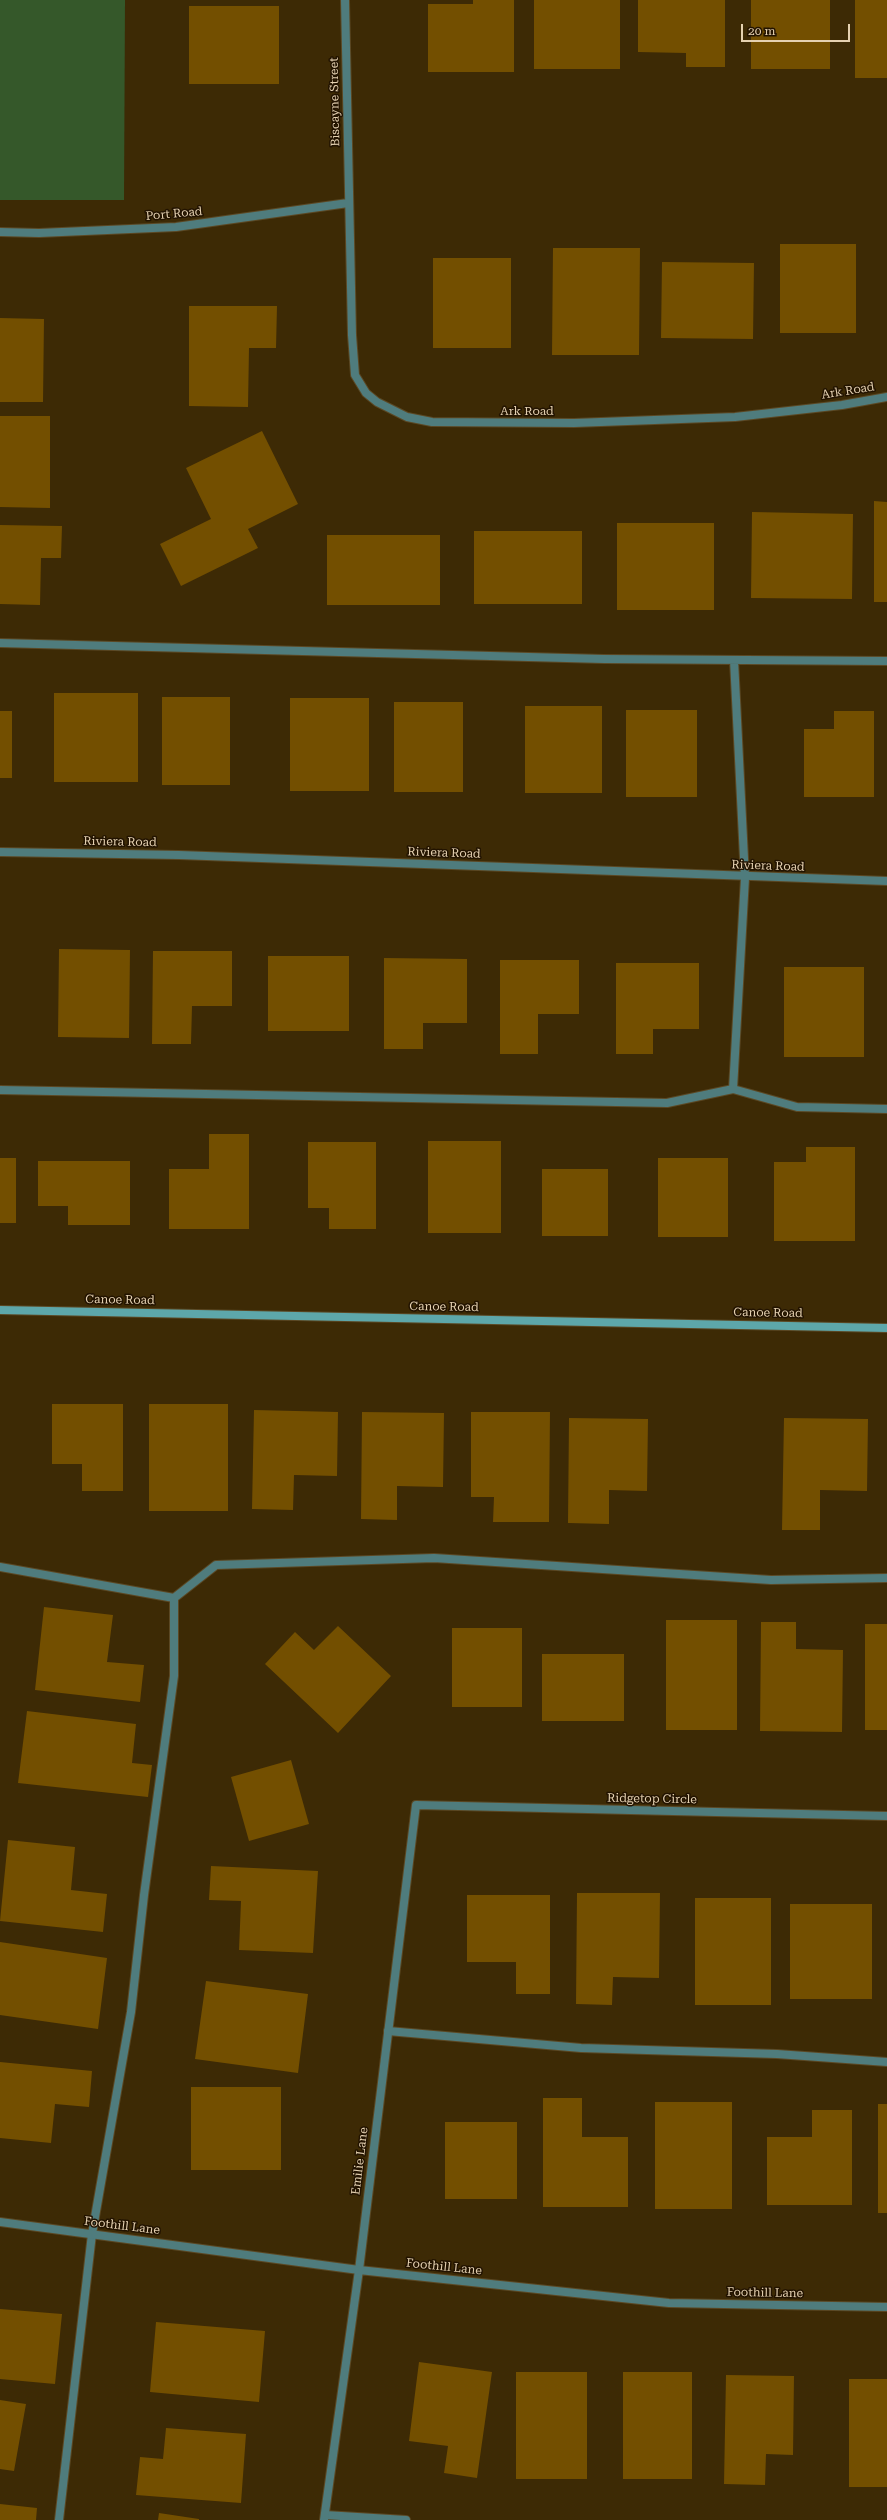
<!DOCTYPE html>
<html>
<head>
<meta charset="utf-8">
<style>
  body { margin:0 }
  #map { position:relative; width:887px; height:2520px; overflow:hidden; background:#3d2a05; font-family:"Roboto Serif",serif }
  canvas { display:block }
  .scale { position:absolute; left:741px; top:24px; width:109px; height:18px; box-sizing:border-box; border:2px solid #e5d1b1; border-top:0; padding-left:5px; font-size:12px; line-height:14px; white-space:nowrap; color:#e5d1b1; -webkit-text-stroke:3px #221300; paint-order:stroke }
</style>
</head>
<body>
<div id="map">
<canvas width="887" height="2520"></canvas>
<div class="scale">20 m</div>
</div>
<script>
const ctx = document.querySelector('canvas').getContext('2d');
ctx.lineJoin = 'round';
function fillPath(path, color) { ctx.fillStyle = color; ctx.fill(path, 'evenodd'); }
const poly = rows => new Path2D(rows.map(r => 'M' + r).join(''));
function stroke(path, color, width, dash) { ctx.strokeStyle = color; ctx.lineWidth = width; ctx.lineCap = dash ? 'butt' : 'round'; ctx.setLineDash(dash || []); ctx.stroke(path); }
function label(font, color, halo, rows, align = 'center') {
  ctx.font = font + ' "Roboto Serif",serif'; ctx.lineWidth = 3; ctx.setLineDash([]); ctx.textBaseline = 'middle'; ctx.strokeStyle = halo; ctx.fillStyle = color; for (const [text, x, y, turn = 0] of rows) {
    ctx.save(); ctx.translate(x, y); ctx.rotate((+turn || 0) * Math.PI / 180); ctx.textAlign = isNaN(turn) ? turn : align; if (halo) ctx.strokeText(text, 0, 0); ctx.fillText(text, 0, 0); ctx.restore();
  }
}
fillPath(poly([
  [0,0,125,0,124,200,0,200]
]), '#35582a');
fillPath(poly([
  [473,0,514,0,514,72,428,72,428,4,473,4],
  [534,0,620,0,620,69,534,69],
  [638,0,725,0,725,67,686,67,686,53,638,52],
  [751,0,830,0,830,69,751,69],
  [855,0,887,0,887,78,855,78],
  [189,6,279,6,279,84,189,84],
  [780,244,856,244,856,333,780,333],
  [553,248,640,248,639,355,552,355],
  [433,258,511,258,511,348,433,348],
  [662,262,754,263,753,339,661,338],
  [189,306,277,306,276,348,249,348,248,407,189,406],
  [0,318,44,319,43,402,0,402],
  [0,416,50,416,50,508,0,507],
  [262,431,298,504,248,529,258,548,181,586,160,544,211,519,186,468],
  [874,501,887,502,887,602,874,602],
  [752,512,853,514,852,599,751,598],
  [617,523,714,523,714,610,617,610],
  [0,525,62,526,61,558,41,558,40,605,0,604],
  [474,531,582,531,582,604,474,604],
  [327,535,440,535,440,605,327,605],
  [54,693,138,693,138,782,54,782],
  [162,697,230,697,230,785,162,785],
  [290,698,369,698,369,791,290,791],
  [394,702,463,702,463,792,394,792],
  [525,706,602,706,602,793,525,793],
  [626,710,697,710,697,797,626,797],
  [0,711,12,711,12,778,0,778],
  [834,711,874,711,874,797,804,797,804,729,834,729],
  [59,949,130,950,129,1038,58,1037],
  [153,951,232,951,232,1006,192,1006,191,1044,152,1044],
  [268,956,349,956,349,1031,268,1031],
  [384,958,467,959,467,1023,423,1023,423,1049,384,1049],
  [500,960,579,960,579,1014,538,1014,538,1054,500,1054],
  [616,963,699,963,699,1029,653,1029,653,1054,616,1054],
  [784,967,864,967,864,1057,784,1057],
  [209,1134,249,1134,249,1229,169,1229,169,1169,209,1169],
  [428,1141,501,1141,501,1233,428,1233],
  [308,1142,376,1142,376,1229,329,1229,329,1208,308,1208],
  [806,1147,855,1147,855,1241,774,1241,774,1162,806,1162],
  [0,1158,16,1158,16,1223,0,1223],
  [658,1158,728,1158,728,1237,658,1237],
  [38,1161,130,1161,130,1225,68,1225,68,1206,38,1206],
  [542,1169,608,1169,608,1236,542,1236],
  [52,1404,123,1404,123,1491,82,1491,82,1464,52,1464],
  [149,1404,228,1404,228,1511,149,1511],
  [254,1410,338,1412,337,1476,294,1475,293,1510,252,1509],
  [362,1412,444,1413,443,1487,397,1486,397,1520,361,1519],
  [471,1412,550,1412,549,1522,493,1522,494,1497,471,1497],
  [569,1418,648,1419,647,1491,609,1490,609,1524,568,1523],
  [784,1418,868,1419,867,1491,820,1490,820,1530,782,1530],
  [44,1607,113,1615,107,1662,144,1665,140,1702,35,1690],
  [666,1620,737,1620,737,1730,666,1730],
  [761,1622,796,1622,796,1649,843,1650,842,1732,760,1731],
  [865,1624,887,1624,887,1730,865,1730],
  [338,1626,391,1676,338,1733,265,1664,295,1632,314,1650],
  [452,1628,522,1628,522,1707,452,1707],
  [542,1654,624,1654,624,1721,542,1721],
  [27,1711,136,1724,132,1763,152,1765,148,1797,18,1783],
  [291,1760,309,1824,249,1841,231,1777],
  [8,1840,75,1847,71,1890,107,1894,103,1932,0,1921],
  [211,1866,318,1871,313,1953,239,1950,241,1901,209,1900],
  [577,1893,660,1893,659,1978,613,1977,612,2005,576,2004],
  [467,1895,550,1895,550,1994,516,1994,516,1962,467,1962],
  [695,1898,771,1898,771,2005,695,2005],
  [790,1904,872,1904,872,1999,790,1999],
  [0,1942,107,1958,98,2029,0,2015],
  [206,1981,308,1994,298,2073,195,2059],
  [0,2062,92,2071,89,2107,55,2104,51,2143,0,2138],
  [191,2087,281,2087,281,2170,191,2170],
  [543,2098,582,2098,582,2137,628,2137,628,2207,543,2207],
  [655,2102,732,2102,732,2209,655,2209],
  [878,2104,887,2104,887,2213,878,2213],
  [812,2110,852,2110,852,2205,767,2205,767,2137,812,2137],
  [445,2122,517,2122,517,2199,445,2199],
  [0,2309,62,2314,55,2384,0,2379],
  [156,2322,265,2331,259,2402,150,2392],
  [419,2362,492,2372,477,2478,444,2473,448,2446,409,2441],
  [516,2372,587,2372,587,2479,516,2479],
  [623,2372,692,2372,692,2479,623,2479],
  [726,2375,794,2376,793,2455,766,2454,765,2485,724,2484],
  [849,2379,887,2379,887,2487,849,2487],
  [0,2400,26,2404,14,2471,0,2469],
  [166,2428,246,2434,241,2503,136,2495,140,2457,163,2459],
  [0,2504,37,2508,36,2520,0,2520],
  [159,2513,199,2519,199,2520,158,2520]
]), '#734f00');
const lane = poly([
  [0,643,604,659,887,661],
  [733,1089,745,878,734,660],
  [0,1090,667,1103,733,1089,797,1107,887,1109],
  [0,1567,174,1598],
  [388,2031,581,2048,777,2054,887,2062],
  [325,2515,406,2520],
  [59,2520,92,2234,131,2012,144,1895,174,1676,174,1598,216,1565,434,1558,771,1580,887,1578]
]);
const street = poly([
  [345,0,352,335,355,375,366,393,377,402,407,417,432,422,574,423,735,417,842,405,887,397],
  [0,232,39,233,176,227,348,203],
  [0,852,179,855,887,881],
  [0,2222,359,2270,669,2303,887,2307],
  [324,2520,359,2270,416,1805,887,1816]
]);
const secondary = poly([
  [0,1310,887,1328]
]);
stroke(lane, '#5b4824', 10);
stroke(street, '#5b4824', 10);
stroke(secondary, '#5b4824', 10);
stroke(lane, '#4f7c7d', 8);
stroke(street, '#4f7c7d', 8);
stroke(secondary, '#5da7aa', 8);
label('12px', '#e5d1b1', '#221300', [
  ["Biscayne Street",335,102,-91],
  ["Port Road",174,214,-5],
  ["Ark Road",848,391,-9],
  ["Ark Road",527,411],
  ["Riviera Road",120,842,1],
  ["Riviera Road",444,853,2],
  ["Riviera Road",768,866,2],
  ["Canoe Road",120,1300,1],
  ["Canoe Road",444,1307,1],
  ["Canoe Road",768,1313,1],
  ["Ridgetop Circle",652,1799,1],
  ["Emilie Lane",360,2161,-83],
  ["Foothill Lane",122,2226,7],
  ["Foothill Lane",444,2267,6],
  ["Foothill Lane",765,2293,1]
]);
</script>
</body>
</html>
